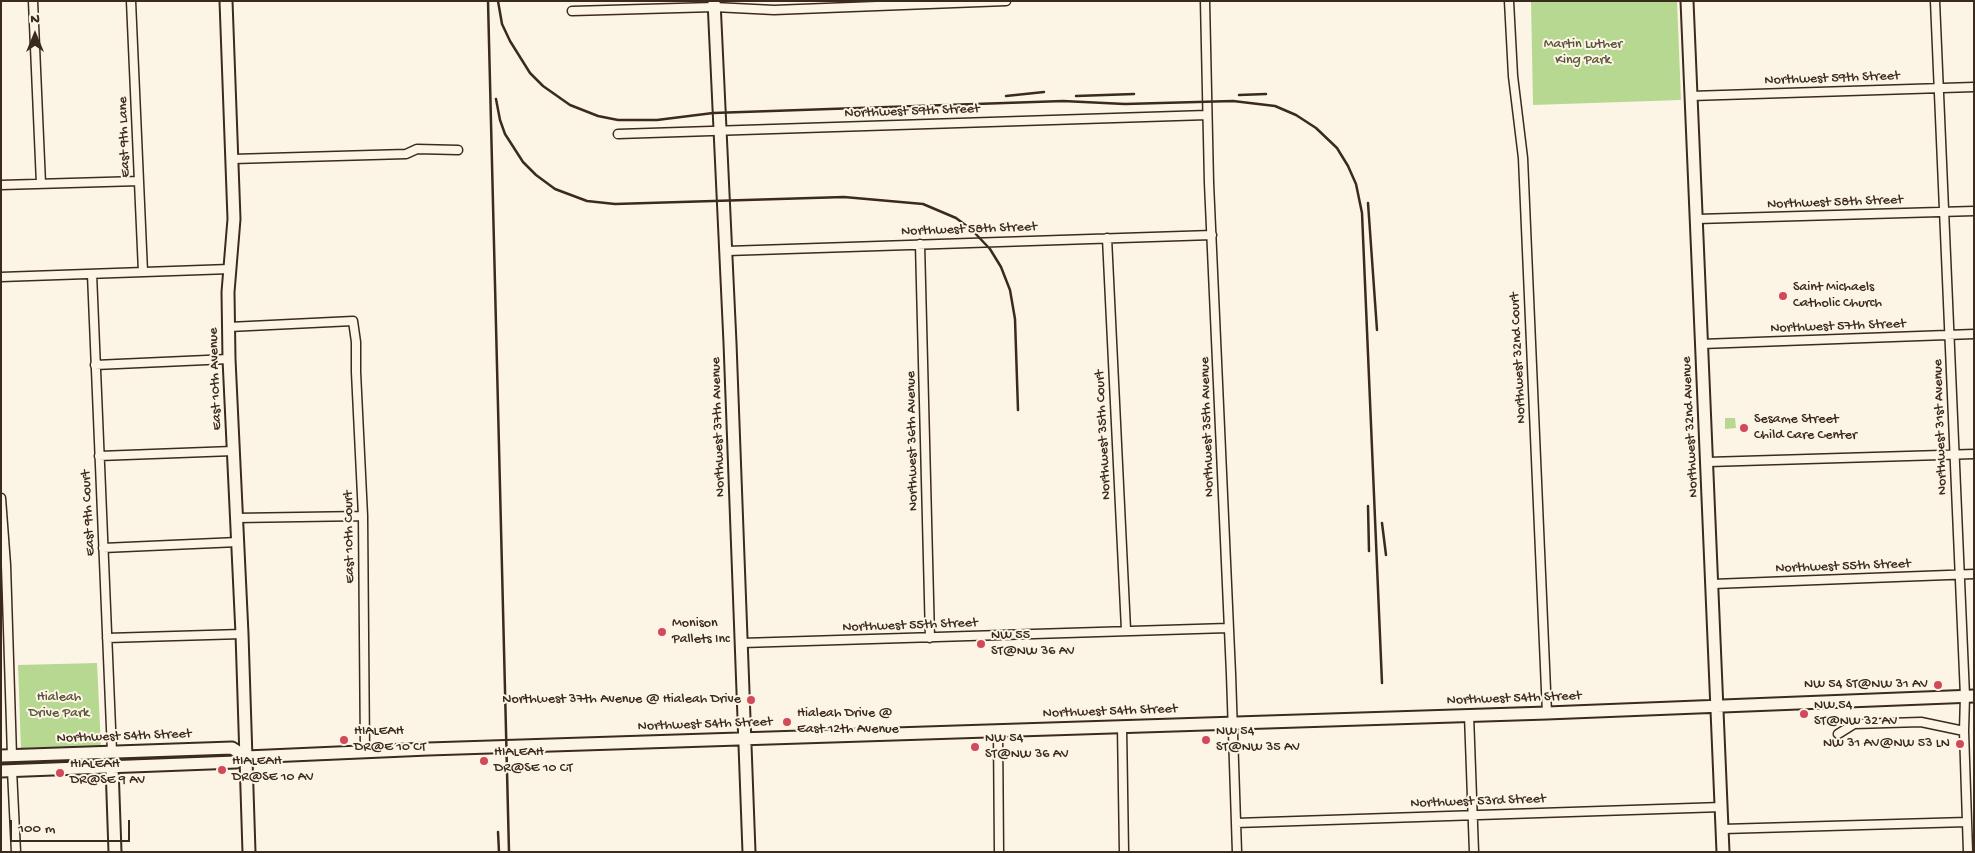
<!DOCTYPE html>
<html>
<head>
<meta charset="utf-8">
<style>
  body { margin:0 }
  #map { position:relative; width:1975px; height:853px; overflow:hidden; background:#fcf5e5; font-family:"Gochi Hand",sans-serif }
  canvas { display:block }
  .frame { position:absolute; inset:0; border:2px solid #3b2a1e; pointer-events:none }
  .north { position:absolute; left:10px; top:10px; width:50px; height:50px; -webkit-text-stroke:4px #fcf5e5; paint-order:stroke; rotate:0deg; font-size:14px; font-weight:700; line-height:20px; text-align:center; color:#3b2a1e }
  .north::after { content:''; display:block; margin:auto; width:18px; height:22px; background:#3b2a1e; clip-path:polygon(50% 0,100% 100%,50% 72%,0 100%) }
  .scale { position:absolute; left:10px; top:820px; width:120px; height:22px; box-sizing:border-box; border:2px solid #3b2a1e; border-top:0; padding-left:6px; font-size:15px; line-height:18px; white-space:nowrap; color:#3b2a1e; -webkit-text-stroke:4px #fcf5e5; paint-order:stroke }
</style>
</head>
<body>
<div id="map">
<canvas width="1975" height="853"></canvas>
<div class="frame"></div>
<div class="north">N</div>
<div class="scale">100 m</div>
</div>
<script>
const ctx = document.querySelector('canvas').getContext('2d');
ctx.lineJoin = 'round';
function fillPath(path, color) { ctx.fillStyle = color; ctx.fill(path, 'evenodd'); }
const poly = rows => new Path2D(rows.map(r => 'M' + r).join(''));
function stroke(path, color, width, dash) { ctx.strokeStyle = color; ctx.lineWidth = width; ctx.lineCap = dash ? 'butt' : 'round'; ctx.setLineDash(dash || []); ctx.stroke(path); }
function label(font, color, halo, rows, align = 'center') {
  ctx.font = font + ' "Gochi Hand",sans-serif'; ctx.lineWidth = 4; ctx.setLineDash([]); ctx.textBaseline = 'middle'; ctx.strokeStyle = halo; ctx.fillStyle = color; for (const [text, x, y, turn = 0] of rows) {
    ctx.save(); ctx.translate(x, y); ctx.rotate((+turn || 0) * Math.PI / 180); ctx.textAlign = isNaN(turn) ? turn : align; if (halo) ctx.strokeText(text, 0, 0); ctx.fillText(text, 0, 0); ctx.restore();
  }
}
fillPath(poly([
  [1531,1,1677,1,1681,100,1533,105],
  [1725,418,1735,418,1736,428,1725,429],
  [97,663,101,747,21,749,18,665]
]), '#b7d891');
const street = poly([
  [33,1,41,184],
  [131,1,143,272],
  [1205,1,1209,183,1231,674,1237,852],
  [1509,1,1513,76,1523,158,1547,713],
  [1935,1,1965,696,1964,731,1968,852],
  [572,11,714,7,774,10,1006,1],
  [1691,96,1974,87],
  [618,134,1207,115],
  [233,159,406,154,417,149,458,150],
  [1,185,139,181],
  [1697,219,1974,211],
  [1107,238,1126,630],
  [920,244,930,638],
  [727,251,1212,235],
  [92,274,112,752],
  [1,277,230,269],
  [229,327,353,321,356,342,356,372,363,516,365,753],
  [1702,344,1974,334],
  [95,365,229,359],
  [99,456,233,451],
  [1708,462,1974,454],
  [1,498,6,565,12,756],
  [236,518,363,516],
  [103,548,238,542],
  [1713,584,1974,574],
  [107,638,242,634],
  [742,643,1228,628],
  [1469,715,1474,852],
  [1122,727,1124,852],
  [998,731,999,852],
  [1838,734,1854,724,1921,722,1964,731],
  [12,770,16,852],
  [1236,823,1722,807],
  [1723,829,1967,822]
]);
const secondary = poly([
  [226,1,234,219,228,292,229,359,242,634,249,852],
  [714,1,730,343,749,852],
  [1687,1,1723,852],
  [1,756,232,748,246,757],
  [112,766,115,852],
  [1,771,236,762,246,757,428,749,1547,713,1974,696]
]);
stroke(street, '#3b2a1e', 11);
stroke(secondary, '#3b2a1e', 15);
stroke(street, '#fcf5e5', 8);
stroke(secondary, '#fcf5e5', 11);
stroke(poly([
  [488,1,509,852],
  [498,1,502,24,510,41,530,73,543,86,570,105,598,116,618,120,657,120,713,113,1063,101,1125,104,1233,101,1275,106,1296,115,1316,128,1337,148,1348,166,1356,184,1362,213,1382,683],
  [1239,95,1266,94],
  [1006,96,1044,92],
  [1076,96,1134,94],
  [496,99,500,120,505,134,523,162,536,175,555,189,587,201,615,204,844,197,923,204,956,218,972,230,990,249,1001,267,1010,290,1015,319,1018,410],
  [1368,203,1377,330],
  [1368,506,1369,551],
  [1382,523,1386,555],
  [498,832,499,852]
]), '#3b2a1e', 2.5);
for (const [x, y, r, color] of [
  [1783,296,5,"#d1495b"],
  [1744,428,5,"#d1495b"],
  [662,632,5,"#d1495b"],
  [981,644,5,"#d1495b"],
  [1938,685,5,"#d1495b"],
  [751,700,5,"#d1495b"],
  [1804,714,5,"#d1495b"],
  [787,722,5,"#d1495b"],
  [344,740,5,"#d1495b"],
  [1206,740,5,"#d1495b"],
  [1960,744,5,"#d1495b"],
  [975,747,5,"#d1495b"],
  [484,761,5,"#d1495b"],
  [222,770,5,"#d1495b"],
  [60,773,5,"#d1495b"]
]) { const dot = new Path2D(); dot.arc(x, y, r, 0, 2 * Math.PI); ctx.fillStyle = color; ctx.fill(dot); stroke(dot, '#fcf5e5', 2); }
label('14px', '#5a563b', '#fcf5e5', [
  ["Martin Luther",1583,45],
  ["King Park",1583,61],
  ["Hialeah",59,698],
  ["Drive Park",59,714]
]);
label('14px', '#3b2a1e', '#fcf5e5', [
  ["Northwest 59th Street",1832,79,-2],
  ["Northwest 59th Street",912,112,-2],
  ["East 9th Lane",125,137,-92],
  ["Northwest 58th Street",1835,203,-2],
  ["Northwest 58th Street",969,230,-2],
  ["Northwest 57th Street",1838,327,-2],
  ["Northwest 32nd Court",1519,358,-93],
  ["East 10th Avenue",216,379,-92],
  ["Northwest 37th Avenue",719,427,-92],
  ["Northwest 35th Avenue",1208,427,-92],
  ["Northwest 32nd Avenue",1691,427,-93],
  ["Northwest 31st Avenue",1941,427,-92],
  ["Northwest 35th Court",1104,435,-93],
  ["Northwest 36th Avenue",913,441,-91],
  ["East 9th Court",89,513,-93],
  ["East 10th Court",350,537,-91],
  ["Northwest 55th Street",1843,567,-2],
  ["Northwest 55th Street",910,626,-2],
  ["Northwest 54th Street",1514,699,-2],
  ["Northwest 54th Street",1110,712,-2],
  ["Northwest 54th Street",705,725,-2],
  ["Northwest 54th Street",124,737,-2],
  ["Northwest 53rd Street",1478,802,-2]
]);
label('14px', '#3b2a1e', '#fcf5e5', [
  ["Saint Michaels",1793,288],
  ["Catholic Church",1793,304],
  ["Sesame Street",1754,420],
  ["Child Care Center",1754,436],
  ["Monison",672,624],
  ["Pallets Inc",672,640],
  ["NW 55",991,636],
  ["ST@NW 36 AV",991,652],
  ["NW 54 ST@NW 31 AV",1928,685,"right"],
  ["Northwest 37th Avenue @ Hialeah Drive",741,700,"right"],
  ["NW 54",1814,706],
  ["ST@NW 32 AV",1814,722],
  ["Hialeah Drive @",797,714],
  ["East 12th Avenue",797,730],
  ["HIALEAH",354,732],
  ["DR@E 10 CT",354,748],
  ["NW 54",1216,732],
  ["ST@NW 35 AV",1216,748],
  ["NW 54",985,739],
  ["ST@NW 36 AV",985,755],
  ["NW 31 AV@NW 53 LN",1950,744,"right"],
  ["HIALEAH",494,753],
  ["DR@SE 10 CT",494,769],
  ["HIALEAH",232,762],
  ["DR@SE 10 AV",232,778],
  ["HIALEAH",70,765],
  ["DR@SE 9 AV",70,781]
], 'left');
</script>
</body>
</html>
